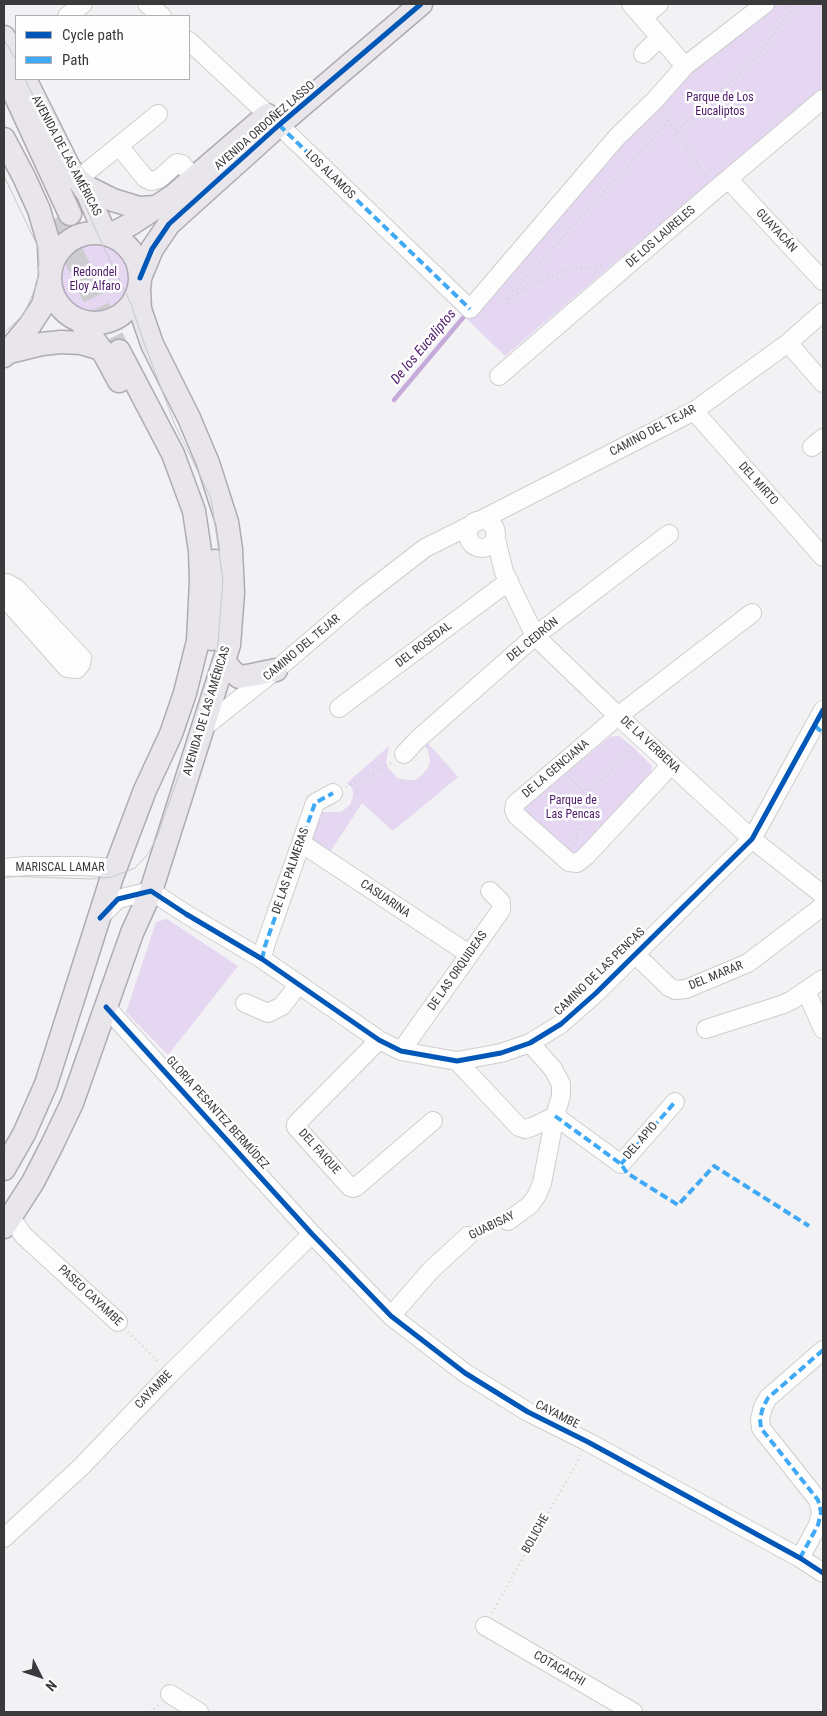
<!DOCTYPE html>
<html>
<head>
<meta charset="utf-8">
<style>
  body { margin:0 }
  #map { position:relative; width:827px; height:1716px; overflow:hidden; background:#f2f1f4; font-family:"Roboto Condensed",sans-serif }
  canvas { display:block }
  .frame { position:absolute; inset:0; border:5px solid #3a393b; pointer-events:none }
  .legend { position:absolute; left:15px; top:15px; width:175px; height:65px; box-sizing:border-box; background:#fefeff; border:1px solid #b0afb1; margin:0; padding:6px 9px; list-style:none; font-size:15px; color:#3a393b }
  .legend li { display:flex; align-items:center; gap:10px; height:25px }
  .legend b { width:25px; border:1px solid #b0afb1 }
  .north { position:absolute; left:15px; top:1651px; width:50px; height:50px; -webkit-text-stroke:4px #fefeff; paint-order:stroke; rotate:131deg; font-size:14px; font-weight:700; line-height:20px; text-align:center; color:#3a393b }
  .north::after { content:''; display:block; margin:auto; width:18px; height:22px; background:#3a393b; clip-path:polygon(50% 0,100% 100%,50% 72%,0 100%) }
</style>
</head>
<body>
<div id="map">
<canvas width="827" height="1716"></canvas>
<div class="frame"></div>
<ul class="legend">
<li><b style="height:6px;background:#0057b8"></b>Cycle path</li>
<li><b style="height:6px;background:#3fa9f5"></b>Path</li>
</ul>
<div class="north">N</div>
</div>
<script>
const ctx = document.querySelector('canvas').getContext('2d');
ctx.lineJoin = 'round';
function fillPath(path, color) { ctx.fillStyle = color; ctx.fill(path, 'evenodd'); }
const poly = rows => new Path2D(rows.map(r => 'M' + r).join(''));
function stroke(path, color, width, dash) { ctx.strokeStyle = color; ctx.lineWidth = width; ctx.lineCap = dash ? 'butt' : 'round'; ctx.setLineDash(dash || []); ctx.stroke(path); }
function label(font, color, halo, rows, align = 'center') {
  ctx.font = font + ' "Roboto Condensed",sans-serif'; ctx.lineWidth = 5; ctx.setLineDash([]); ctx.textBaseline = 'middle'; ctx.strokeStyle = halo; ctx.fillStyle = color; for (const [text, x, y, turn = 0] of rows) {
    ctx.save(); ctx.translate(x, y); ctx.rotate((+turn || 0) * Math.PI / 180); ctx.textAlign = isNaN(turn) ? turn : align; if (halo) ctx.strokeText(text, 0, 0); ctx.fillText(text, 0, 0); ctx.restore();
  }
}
fillPath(poly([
  [764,4,823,4,823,88,746,151,505,356,466,318,478,307,684,65],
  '57 280a38 38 0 1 1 76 0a38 38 0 1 1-76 0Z',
  [616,736,619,736,634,748,652,766,650,776,579,850,573,852,568,851,526,813,525,807,610,737],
  [427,742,458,777,393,831,362,803,330,852,311,839,321,812,341,812,350,805,353,797,353,792,352,788,347,783,389,746,386,762,387,766,397,778,408,780,415,780,421,776,428,768,430,761,428,750,425,746],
  [167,919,238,966,168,1055,126,1012,156,922]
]), '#e5d6f2');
stroke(poly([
  [394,400,467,313]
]), '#c5aada', 4.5);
stroke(poly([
  [56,218,119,351]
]), '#cdcccf', 22, [22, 11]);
const minor = poly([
  [147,4,162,16],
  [631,4,685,66],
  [67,16,83,4],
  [643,17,659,4],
  [189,41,279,125,470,309,617,137,655,100,685,66,765,4],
  [643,54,660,37],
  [119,146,145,178,151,181,159,179,177,163,182,164,194,178],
  [78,179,158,114],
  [729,180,823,281],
  [788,343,823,383],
  [499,376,715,190,823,99],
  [694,411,823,557],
  [812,447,823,438],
  '468 534a14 14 0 1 1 28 0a14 14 0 1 1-28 0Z',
  [477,522,694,411,788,343,823,312],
  [495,535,504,572,535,636,618,716,752,839,823,895],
  [4,583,7,583,16,588,82,658,81,664,77,669,67,668,4,597],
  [339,708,509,581],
  [203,728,276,670,359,599,425,548,473,524],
  [404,754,417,740,535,636,669,534],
  [671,765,586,856,577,863,569,862,517,816,514,810,515,804,618,716,752,613],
  [301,843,469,954],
  [4,868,26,866,82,866,116,868],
  [101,916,118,899,151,891,186,914,262,959,379,1040,401,1051,457,1061,501,1053,530,1043,561,1024,596,993,752,839,823,710],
  [634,953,669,987,675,990,686,989,748,963,823,906],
  [262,959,265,946,315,803,333,793],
  [806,991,823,1029],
  [245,1003,268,1013,282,1006,299,984],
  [106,1007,312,1234,391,1316,465,1373,528,1412,588,1442,800,1558,823,1573],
  [706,1029,784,1004,792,1000,823,979],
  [379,1040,296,1124,296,1127,350,1187,353,1188,356,1187,433,1121],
  [401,1051,501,910,501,902,490,891],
  [457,1061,519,1127,525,1129,532,1127,555,1116,621,1164,675,1102],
  [11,1218,24,1236,118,1322],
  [508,1221,530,1205,537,1195,542,1183,555,1116,561,1096,561,1084,553,1069,530,1043],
  [391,1316,431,1270,468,1236],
  [4,1538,81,1467,171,1373,312,1234],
  [800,1558,818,1525,821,1512,818,1500,764,1432,761,1428,760,1419,763,1407,768,1398,823,1350],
  [485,1626,633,1712],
  [170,1694,199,1712]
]);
const major = poly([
  [4,37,16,60],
  [4,71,70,214],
  [25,79,69,167,88,194,105,234],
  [4,139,24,177,39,210,49,244,50,269],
  [81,182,87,187,113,200,139,208,156,207],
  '50 278a45 45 0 1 1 90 0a45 45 0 1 1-90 0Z',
  [110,235,131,224,173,196,267,115],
  [140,278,152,249,169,224,279,125,421,4],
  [81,322,105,355,119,381],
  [9,352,42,344,61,342,81,343,101,349],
  [4,356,30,325,43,305,49,281],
  [212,639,216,596,215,561],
  [224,661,232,671,239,677,252,675,276,670],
  [4,1169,24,1134,46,1084,112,877,145,790,171,734,185,693,198,641,201,581,200,551,194,511,173,454,119,351],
  [4,1227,33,1182,52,1145,72,1103,132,933,151,891,229,645,233,593,231,549,227,522,208,463,189,418,152,344,140,309,139,288]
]);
stroke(minor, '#cecdcf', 20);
stroke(major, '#afaab4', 25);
stroke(poly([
  [663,112,707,178],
  [676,131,756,59,794,4],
  [508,299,532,284,569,269,602,266],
  [503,303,669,120],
  [568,777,587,794,632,749],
  [346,787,392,763],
  [575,844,587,794],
  [481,1231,495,1226],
  [128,1332,160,1363],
  [492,1613,581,1455],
  [150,1712,159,1705]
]), '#d1d1d2', 2.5, [1, 4]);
stroke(minor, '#fdfdfd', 18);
stroke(major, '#e9e6eb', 22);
stroke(poly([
  [4,40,16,60],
  [4,176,38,247,39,264,37,284,24,314,4,333],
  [4,876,91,879,112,877,135,868,148,854,157,837,201,712,217,655,223,580,211,498,175,425,143,340,131,304,97,233,69,167,48,128,25,79]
]), '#c8c7c9', 1);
stroke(poly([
  [279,125,470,309],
  [815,726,823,733],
  [262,959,265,946,315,803,333,793],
  [555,1116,621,1164,627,1173,678,1205,714,1166,809,1226],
  [621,1164,675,1102],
  [800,1558,818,1525,821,1512,818,1500,764,1432,761,1428,760,1419,763,1407,768,1398,823,1350]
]), '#3fa9f5', 4, [8, 4]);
stroke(poly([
  [140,278,152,249,169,224,279,125,421,4],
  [100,918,118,899,151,891,186,914,262,959,379,1040,401,1051,457,1061,501,1053,530,1043,561,1024,596,993,752,839,823,710],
  [106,1007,312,1234,391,1316,465,1373,528,1412,588,1442,800,1558,823,1573]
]), '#0057b8', 5);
label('12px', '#4c1969', '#fefeff', [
  ["Parque de Los",720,98],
  ["Eucaliptos",720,112],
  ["Redondel",95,273],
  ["Eloy Alfaro",95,287],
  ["Parque de",573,801],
  ["Las Pencas",573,815]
]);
label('12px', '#3a393b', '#fefeff', [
  ["AVENIDA ORDOÑEZ LASSO",265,126,-41],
  ["AVENIDA DE LAS AMÉRICAS",66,156,62],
  ["LOS ALAMOS",330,175,44],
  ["GUAYACÁN",776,231,47],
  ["DE LOS LAURELES",661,237,-41],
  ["CAMINO DEL TEJAR",653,431,-28],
  ["DEL MIRTO",758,484,48],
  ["DEL CEDRÓN",533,640,-39],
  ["DEL ROSEDAL",424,645,-37],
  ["CAMINO DEL TEJAR",302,648,-40],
  ["AVENIDA DE LAS AMÉRICAS",207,711,-73],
  ["DE LA VERBENA",650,745,43],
  ["DE LA GENCIANA",556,769,-40],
  ["MARISCAL LAMAR",60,868],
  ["DE LAS PALMERAS",291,871,-71],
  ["CASUARINA",385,899,34],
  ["DE LAS ORQUIDEAS",458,971,-55],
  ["CAMINO DE LAS PENCAS",600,972,-44],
  ["DEL MARAR",716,976,-22],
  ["GLORIA PESANTEZ BERMÚDEZ",217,1113,48],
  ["DEL APIO",641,1141,-49],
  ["DEL FAIQUE",319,1152,48],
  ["GUABISAY",492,1226,-26],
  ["PASEO CAYAMBE",90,1296,43],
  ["CAYAMBE",154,1390,-46],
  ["CAYAMBE",557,1415,27],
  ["BOLICHE",536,1534,-61],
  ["COTACACHI",559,1669,30]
]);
label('italic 14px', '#4d1a6a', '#fefeff', [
  ["De los Eucaliptos",424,347,-50]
]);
</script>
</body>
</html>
